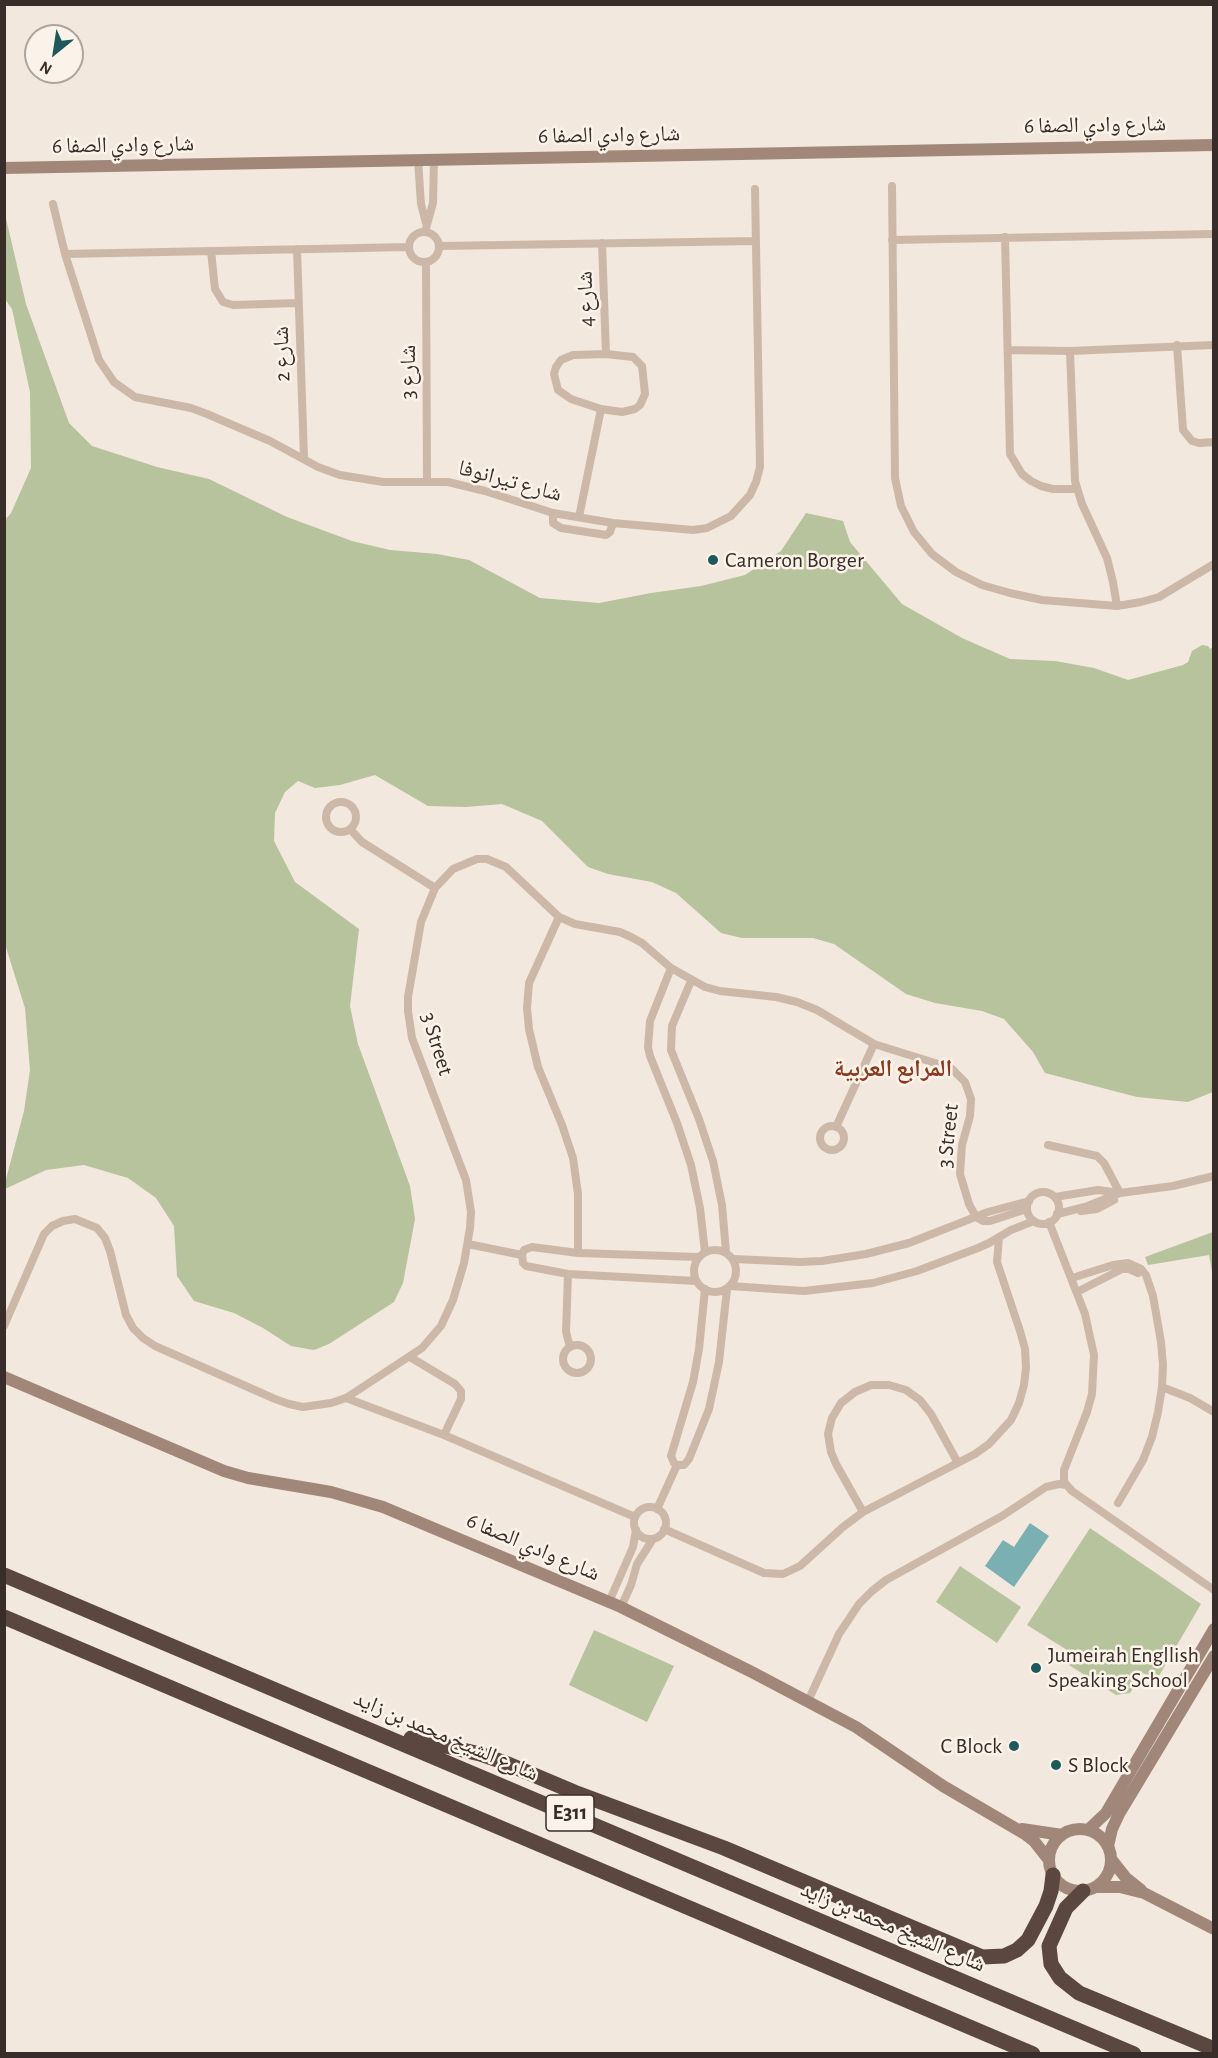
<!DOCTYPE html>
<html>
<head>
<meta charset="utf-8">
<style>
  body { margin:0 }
  #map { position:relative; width:1218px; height:2058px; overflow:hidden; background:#f3e8dd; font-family:"Alegreya Sans",sans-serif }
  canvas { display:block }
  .frame { position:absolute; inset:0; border:6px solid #382d28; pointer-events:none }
  .north { position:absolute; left:24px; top:24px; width:60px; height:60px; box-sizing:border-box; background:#fbf3e9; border:2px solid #ada49c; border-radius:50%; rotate:210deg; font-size:16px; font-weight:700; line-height:24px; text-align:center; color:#382d28 }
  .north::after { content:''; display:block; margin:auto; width:21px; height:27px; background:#1c585c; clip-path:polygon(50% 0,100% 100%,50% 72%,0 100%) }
</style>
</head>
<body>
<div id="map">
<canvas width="1218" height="2058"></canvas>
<div class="frame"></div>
<div class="north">N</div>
</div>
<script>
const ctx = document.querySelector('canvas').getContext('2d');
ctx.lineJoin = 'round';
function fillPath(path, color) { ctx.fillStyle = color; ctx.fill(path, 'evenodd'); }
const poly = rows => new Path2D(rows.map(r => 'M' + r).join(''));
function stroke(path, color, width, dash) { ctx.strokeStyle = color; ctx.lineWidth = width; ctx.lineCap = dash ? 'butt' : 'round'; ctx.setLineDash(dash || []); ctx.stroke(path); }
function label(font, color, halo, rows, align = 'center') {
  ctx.font = font + ' "Alegreya Sans","Noto Naskh Arabic",sans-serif'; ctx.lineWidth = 5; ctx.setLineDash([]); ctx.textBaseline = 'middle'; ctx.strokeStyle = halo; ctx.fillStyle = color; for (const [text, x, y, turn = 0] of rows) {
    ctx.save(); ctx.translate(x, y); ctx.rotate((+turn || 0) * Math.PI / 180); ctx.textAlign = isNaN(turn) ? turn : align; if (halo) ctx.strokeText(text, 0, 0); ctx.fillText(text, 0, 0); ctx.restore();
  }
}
fillPath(poly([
  [5,214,26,304,69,423,92,446,157,467,209,479,287,517,352,541,390,550,437,554,469,560,540,598,599,603,651,593,701,586,745,575,781,551,806,513,843,521,850,542,902,604,962,638,1010,659,1055,661,1094,668,1128,680,1183,665,1188,662,1192,651,1202,645,1208,646,1210,649,1213,647,1213,1092,1188,1102,1137,1097,1045,1073,1033,1052,1004,1019,982,1011,935,1003,906,994,834,944,813,938,742,938,721,933,676,893,652,882,608,874,588,867,542,821,502,804,466,807,428,806,375,775,340,785,315,788,298,781,285,792,275,813,274,841,295,882,359,929,350,1006,358,1044,410,1186,415,1219,403,1283,394,1302,329,1344,314,1350,291,1346,263,1328,234,1313,194,1301,177,1276,174,1226,156,1198,128,1178,84,1165,46,1170,5,1189,5,1183,24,1111,30,1070,25,1008,4,941,4,521,11,513,31,468,30,392,12,309,5,299],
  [1213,1232,1213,1277,1209,1255,1148,1265,1145,1257],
  [1090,1528,1201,1604,1156,1681,1143,1673,1130,1693,1116,1695,1069,1665,1075,1655,1027,1625],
  [960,1566,1021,1607,997,1643,936,1602],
  [594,1630,674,1666,647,1722,569,1685]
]), '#b6c39c');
fillPath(poly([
  [1030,1523,1049,1536,1014,1587,985,1566,1003,1540,1014,1547]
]), '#7ab0b2');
stroke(poly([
  [418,160,421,204,426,223],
  [892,186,895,478,901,506,914,532,932,554,956,572,982,585,1010,593,1042,600,1117,606,1141,602,1159,597,1214,564],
  [53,204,65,254,99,360,114,382,135,397,191,408,207,414,270,441,318,467,340,475,383,482,448,482,485,491,553,513,613,523,693,530,707,528,731,516,750,495,756,482,760,467,755,189],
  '409 247a15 15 0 1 1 30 0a15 15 0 1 1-30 0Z',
  [425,232,433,203,434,160],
  [1005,237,1010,454,1022,474,1031,481,1041,486,1053,489,1077,489],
  [892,240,1214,234],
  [602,243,606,354],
  [440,246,755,241],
  [297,249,304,458],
  [211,251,215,289,223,302,233,305,298,303],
  [65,254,409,247],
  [426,263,427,481],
  [1177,345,1183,430,1192,441,1199,443,1214,442],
  [1008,350,1070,351,1214,345],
  [1070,351,1075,481,1082,504,1107,558,1113,582,1117,606],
  [606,354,633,357,642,366,645,394,640,405,635,409,622,412,601,409,571,399,558,390,554,374,556,367,561,360,573,355,606,354],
  [553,513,553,523,561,528,606,535,610,532,613,523],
  [579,517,601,409],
  '326 817a15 15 0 1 1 30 0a15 15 0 1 1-30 0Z',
  [350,829,362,842,435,888],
  [559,917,529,983,527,1008,529,1029,538,1067,562,1125,573,1158,578,1194,578,1253],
  [671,968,650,1021,648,1047,650,1056,677,1123,691,1165,700,1208,705,1252],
  [691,981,672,1026,671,1050,699,1119,713,1161,722,1205,726,1252],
  '820 1138a12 12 0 1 1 24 0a12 12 0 1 1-24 0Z',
  [836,1127,874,1044],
  [1048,1145,1097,1156,1104,1163,1120,1193],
  '1027 1208a16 16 0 1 1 32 0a16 16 0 1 1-32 0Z',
  [1055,1197,1098,1190,1120,1193],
  [1081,1211,1097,1209,1114,1200],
  [1057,1214,1085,1207,1120,1193,1173,1186,1214,1176],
  [1049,1222,1085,1314,1094,1355,1092,1394,1087,1412,1064,1470,1064,1482,1072,1491,1214,1590],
  [468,1244,522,1255],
  '694 1271a21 21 0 1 1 42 0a21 21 0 1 1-42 0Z',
  [734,1259,800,1262,822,1261,866,1254,909,1243,988,1212,1029,1201],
  [568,1274,566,1332,570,1347],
  [1072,1278,1113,1265,1128,1263,1141,1269,1146,1275,1153,1296,1161,1342,1163,1365,1162,1387,1158,1412,1152,1437,1143,1460,1118,1503],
  [696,1281,568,1274,526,1266,523,1263,522,1255,524,1250,532,1247,578,1253,698,1257],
  [730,1286,804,1291,873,1283,917,1271,978,1248,989,1243,1011,1230,1034,1221],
  [705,1289,699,1349,693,1382,671,1456,674,1463,677,1465,684,1465,689,1459,709,1409,719,1362,727,1289],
  [1077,1292,1122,1269,1129,1269,1138,1273],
  [4,1326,44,1234,52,1226,63,1221,75,1219,97,1228,105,1238,110,1251,126,1315,133,1328,143,1338,155,1346,275,1399,289,1404,303,1407,331,1403,346,1398,422,1348,441,1326,453,1300,464,1263,470,1228,471,1212,466,1180,412,1038,408,1011,408,997,421,922,435,888,453,869,477,859,487,859,506,867,559,917,575,924,620,932,631,937,642,943,671,968,705,987,720,991,776,997,797,1002,817,1010,874,1044,951,1068,965,1082,971,1099,970,1116,962,1145,960,1174,969,1204,976,1217,983,1221,990,1221,1027,1209],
  '563 1359a14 14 0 1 1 28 0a14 14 0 1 1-28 0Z',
  [410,1357,455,1384,461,1391,461,1399,444,1435],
  [1162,1387,1190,1398,1214,1412],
  [346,1398,444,1435,635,1517],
  '634 1523a16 16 0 1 1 32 0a16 16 0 1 1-32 0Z',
  [657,1509,677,1465],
  [863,1512,836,1464,831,1452,828,1434,832,1418,841,1403,855,1392,871,1385,889,1385,906,1390,920,1400,931,1414,958,1463],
  [664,1529,764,1573,783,1574,800,1566,843,1527,863,1512,975,1454,989,1444,1011,1420,1019,1403,1024,1385,1026,1367,1025,1349,1020,1331,997,1262,999,1237],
  [609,1602,633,1547,636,1530],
  [621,1607,631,1585,637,1564,653,1539],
  [808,1701,839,1634,859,1604,872,1591,886,1580,1002,1516,1046,1487,1059,1484,1066,1485]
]), '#ccb8a8', 8);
stroke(poly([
  [4,168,1214,145],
  [4,1377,224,1471,248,1478,331,1492,383,1507,621,1607,748,1670,856,1727,943,1786,1025,1834,1034,1841,1049,1860],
  [1022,1829,1062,1835],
  '1049 1860a31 31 0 1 1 62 0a31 31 0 1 1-62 0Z',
  [1088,1830,1106,1813,1214,1629],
  [1108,1846,1112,1829,1119,1814,1214,1656],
  [1111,1859,1126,1878,1141,1890],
  [1095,1887,1120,1887,1144,1893,1214,1929]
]), '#a08779', 12);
stroke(poly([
  [4,1575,1134,2054],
  [4,1617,1033,2054],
  [411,1738,480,1754,503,1762,574,1792,724,1848,982,1957,1004,1956,1017,1950,1028,1940,1046,1906,1051,1891,1053,1875],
  [1083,1891,1066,1908,1049,1946,1051,1964,1060,1978,1079,1993,1214,2049]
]), '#5a473f', 15);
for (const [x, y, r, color] of [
  [713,560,6,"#1c585c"],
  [1036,1668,6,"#1c585c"],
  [1014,1746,6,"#1c585c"],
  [1056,1765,6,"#1c585c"]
]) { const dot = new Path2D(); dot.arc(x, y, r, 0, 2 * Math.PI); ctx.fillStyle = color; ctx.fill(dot); stroke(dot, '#fbf3e9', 2); }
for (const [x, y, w] of [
  [570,1813,48]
]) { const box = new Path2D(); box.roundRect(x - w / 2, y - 18, w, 36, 4.5); ctx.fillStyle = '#fbf3e9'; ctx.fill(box); stroke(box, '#382d28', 1.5); }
label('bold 21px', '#382d28', null, [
  ["E311",570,1813]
]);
label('22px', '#382d28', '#fbf3e9', [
  ["شارع وادي الصفا 6",1095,125,-1],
  ["شارع وادي الصفا 6",609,135,-1],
  ["شارع وادي الصفا 6",123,145,-1],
  ["شارع 4",586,299,-92],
  ["شارع 2",282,354,-92],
  ["شارع 3",408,372,-90],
  ["شارع تيرانوفا",510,481,15],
  ["3 Street",437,1044,73],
  ["3 Street",948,1136,-84],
  ["شارع وادي الصفا 6",533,1547,23],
  ["شارع الشيخ محمد بن زايد",446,1736,23],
  ["شارع الشيخ محمد بن زايد",893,1927,23]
]);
label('22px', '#382d28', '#fbf3e9', [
  ["Cameron Borger",725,560],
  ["Jumeirah Engllish",1048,1655],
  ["Speaking School",1048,1680],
  ["C Block",1002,1746,"right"],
  ["S Block",1068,1765]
], 'left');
label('bold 24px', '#8b381e', '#fbf3e9', [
  ["المرابع العربية",893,1069]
]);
</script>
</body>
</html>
